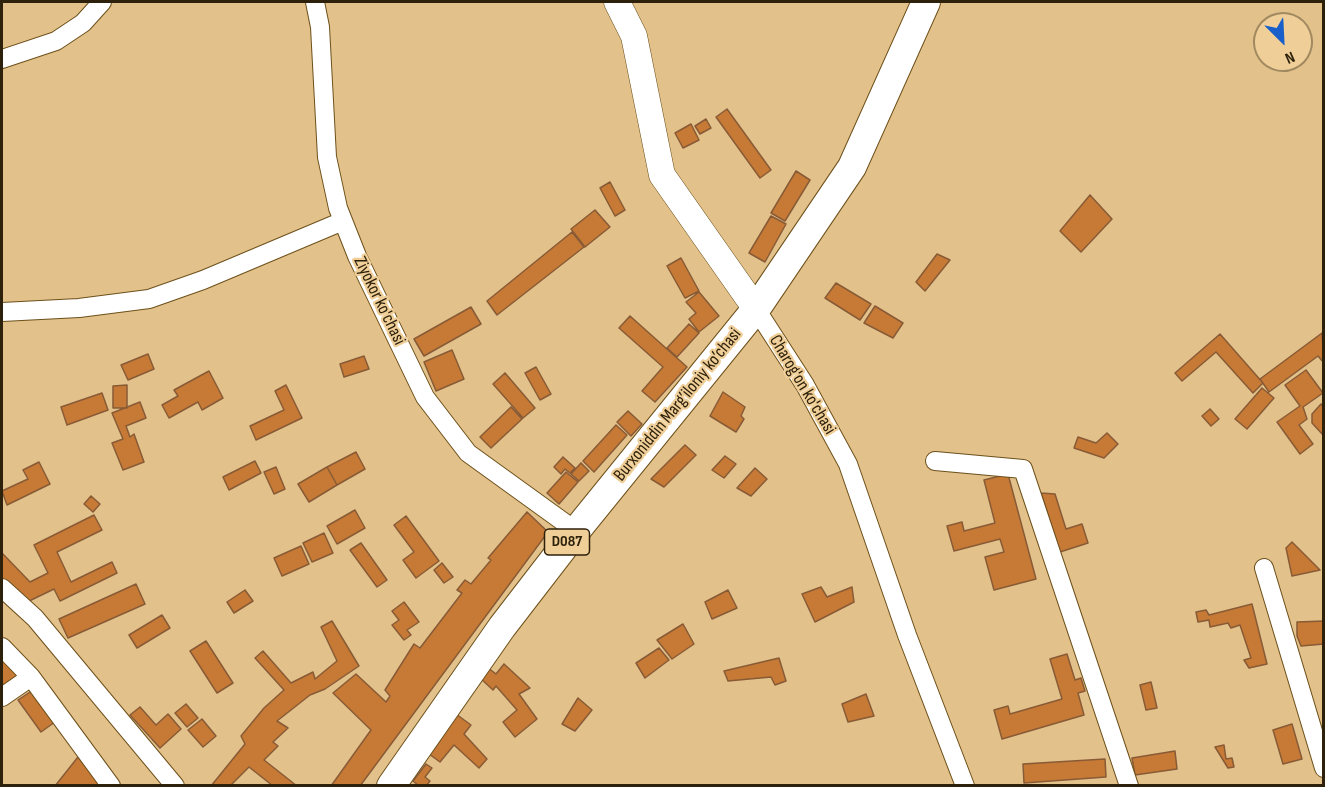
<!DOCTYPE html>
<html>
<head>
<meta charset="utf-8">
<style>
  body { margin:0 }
  #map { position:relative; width:1325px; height:787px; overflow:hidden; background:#e2c18b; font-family:"Sofia Sans Condensed",sans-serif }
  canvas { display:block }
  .frame { position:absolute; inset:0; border:3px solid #2d210b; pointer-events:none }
  .north { position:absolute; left:1253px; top:12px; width:60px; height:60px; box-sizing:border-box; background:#efce98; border:2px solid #a18960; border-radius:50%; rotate:156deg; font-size:16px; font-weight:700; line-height:24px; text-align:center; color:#2d210b }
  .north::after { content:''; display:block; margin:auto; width:21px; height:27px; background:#185fca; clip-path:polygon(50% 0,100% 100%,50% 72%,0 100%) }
</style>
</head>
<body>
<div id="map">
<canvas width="1325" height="787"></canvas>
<div class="frame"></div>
<div class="north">N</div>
</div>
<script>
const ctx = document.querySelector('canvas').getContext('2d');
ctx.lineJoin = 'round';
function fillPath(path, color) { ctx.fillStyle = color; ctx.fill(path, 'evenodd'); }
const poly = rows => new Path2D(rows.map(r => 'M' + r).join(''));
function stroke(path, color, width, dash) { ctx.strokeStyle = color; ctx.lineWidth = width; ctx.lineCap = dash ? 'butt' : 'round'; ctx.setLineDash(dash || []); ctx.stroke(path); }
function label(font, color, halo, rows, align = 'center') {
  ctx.font = font + ' "Sofia Sans Condensed",sans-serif'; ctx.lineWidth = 4.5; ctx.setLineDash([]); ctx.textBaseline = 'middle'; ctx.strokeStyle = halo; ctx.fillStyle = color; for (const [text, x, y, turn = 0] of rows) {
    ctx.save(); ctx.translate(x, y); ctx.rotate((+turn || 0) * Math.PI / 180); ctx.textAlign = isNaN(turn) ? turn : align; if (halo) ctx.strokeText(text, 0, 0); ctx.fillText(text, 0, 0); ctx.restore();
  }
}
const building = poly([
  [727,109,771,170,760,178,716,117,727,109],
  [706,119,711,128,700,134,695,126,706,119],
  [691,124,699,140,683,148,675,133,691,124],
  [796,171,810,180,785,221,771,213,796,171],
  [610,182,625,210,615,216,600,188,610,182],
  [1090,195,1112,219,1081,252,1060,231,1090,195],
  [595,210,610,227,585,247,571,229,595,210],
  [771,216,786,224,765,262,749,253,771,216],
  [572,232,584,247,497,315,487,301,572,232],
  [937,254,950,260,925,291,916,282,937,254],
  [681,258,699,291,685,298,667,266,681,258],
  [836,283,871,304,860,320,825,298,836,283],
  [699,292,719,316,699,332,689,319,696,313,686,302,699,292],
  [875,306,903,323,893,338,864,323,875,306],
  [471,307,481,324,424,356,414,339,471,307],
  [630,316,687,367,655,402,642,391,663,367,619,328,630,316],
  [689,324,699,333,677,357,667,348,689,324],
  [1322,333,1324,363,1318,356,1269,392,1260,379,1322,333],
  [1220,334,1263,383,1253,393,1216,352,1182,381,1175,373,1220,334],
  [452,350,464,379,436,391,424,362,452,350],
  [148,354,154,369,128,380,121,365,148,354],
  [364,356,369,369,344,377,340,364,364,356],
  [536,367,551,394,540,400,525,373,536,367],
  [1306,370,1323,393,1303,407,1307,419,1299,425,1313,444,1300,454,1277,422,1300,406,1285,385,1306,370],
  [209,371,223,398,202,410,198,402,169,418,162,405,178,396,174,390,209,371],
  [505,373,535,408,523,418,493,384,505,373],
  [127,385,127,408,113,408,113,386,127,385],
  [286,385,302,418,256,440,250,426,284,410,275,391,286,385],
  [1262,388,1274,398,1247,429,1235,419,1262,388],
  [723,392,745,407,741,416,744,419,736,432,710,416,723,392],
  [102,393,108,410,67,425,61,407,102,393],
  [140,402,146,418,126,426,130,437,134,434,144,462,123,470,112,443,123,439,112,413,140,402],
  [1321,404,1324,408,1324,436,1312,423,1312,414,1321,404],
  [511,407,522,419,491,448,480,437,511,407],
  [1210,409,1219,419,1211,426,1202,416,1210,409],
  [628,411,642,424,631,436,617,422,628,411],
  [616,425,627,435,594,472,583,461,616,425],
  [1107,433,1118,444,1104,458,1074,448,1078,437,1096,443,1107,433],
  [685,445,696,455,664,487,651,479,685,445],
  [356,452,365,469,337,485,327,467,356,452],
  [725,456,736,464,724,478,712,470,725,456],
  [563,457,575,468,570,473,565,469,561,474,554,467,563,457],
  [255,461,261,473,229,490,223,477,255,461],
  [39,462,50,484,7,505,2,491,28,479,23,470,39,462],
  [581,463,589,471,579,481,571,474,581,463],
  [276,467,285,489,274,494,264,472,276,467],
  [327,467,337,485,309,502,298,484,327,467],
  [755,468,767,479,751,496,737,488,755,468],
  [566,472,578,482,559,504,547,493,566,472],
  [1008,474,1036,579,994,590,985,557,1004,552,1000,539,954,551,947,526,962,522,964,531,995,523,984,480,1008,474],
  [1041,493,1055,494,1066,529,1082,524,1088,543,1060,552,1041,493],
  [91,496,100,504,93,512,84,504,91,496],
  [355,510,365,528,337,544,327,526,355,510],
  [527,512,548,532,360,786,331,786,371,730,333,693,356,674,386,702,390,696,385,690,414,644,420,648,462,593,457,590,465,580,471,584,491,560,488,558,527,512],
  [94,515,102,530,57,552,71,582,112,562,117,573,60,601,54,589,25,603,2,580,2,553,30,582,48,573,34,545,94,515],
  [406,516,439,561,416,578,403,560,414,552,394,525,406,516],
  [324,533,333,553,312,562,303,543,324,533],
  [1292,542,1320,570,1292,576,1286,548,1292,542],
  [361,543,387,580,377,587,350,550,361,543],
  [301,546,309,564,282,576,274,558,301,546],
  [442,563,453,577,444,583,434,570,442,563],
  [136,584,145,604,68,638,59,619,136,584],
  [821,587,827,597,852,587,854,602,815,622,802,594,821,587],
  [245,590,253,601,234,613,227,602,245,590],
  [728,590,737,608,712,619,705,602,728,590],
  [404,602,419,622,407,630,411,635,404,640,392,625,399,620,392,611,404,602],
  [1252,604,1267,664,1249,668,1244,660,1251,658,1240,625,1231,628,1228,623,1210,627,1209,620,1198,622,1196,612,1206,610,1209,615,1252,604],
  [162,615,170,628,137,648,129,635,162,615],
  [332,621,359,666,325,689,310,695,277,721,288,728,273,742,278,746,264,760,297,786,273,786,249,767,230,786,211,786,245,744,241,736,264,708,284,690,255,658,263,651,291,683,313,672,315,679,337,661,321,627,332,621],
  [1324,621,1324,644,1301,646,1297,636,1297,622,1324,621],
  [683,624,694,644,672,659,657,640,683,624],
  [206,641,233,683,217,693,190,651,206,641],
  [659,648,669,660,645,678,636,663,659,648],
  [1067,654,1075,680,1081,678,1085,691,1078,693,1084,715,1002,739,994,710,1008,706,1010,714,1062,699,1050,659,1067,654],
  [779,658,786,681,775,685,771,677,728,681,724,671,779,658],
  [2,660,19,675,2,689,2,660],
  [504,664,530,688,519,694,537,719,515,737,503,722,517,710,496,686,493,690,479,677,487,667,496,674,504,664],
  [1151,682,1157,708,1146,710,1140,685,1151,682],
  [33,690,55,722,41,732,18,700,33,690],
  [866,694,874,716,848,722,842,704,866,694],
  [578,698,592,710,575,731,562,724,578,698],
  [186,704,198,718,187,727,175,713,186,704],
  [140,707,156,725,168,714,181,729,160,748,130,715,140,707],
  [456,714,471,725,464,734,487,759,479,768,454,745,440,762,429,754,456,714],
  [202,719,216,736,203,747,188,730,202,719],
  [1292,724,1302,759,1283,764,1273,730,1292,724],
  [1224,745,1226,759,1232,758,1234,767,1228,768,1215,747,1224,745],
  [1175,751,1177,769,1135,775,1132,758,1175,751],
  [78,757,101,786,55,786,78,757],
  [1105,759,1106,777,1024,783,1023,764,1105,759],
  [426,764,432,768,425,777,430,781,426,786,419,786,413,781,426,764]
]);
fillPath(building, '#c67a35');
stroke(building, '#885b36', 1.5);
const street = poly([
  [315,2,320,27,327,157,338,208,357,256,425,397,468,453,576,531],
  [2,59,56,41,83,23,102,2],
  [756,309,805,385,848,464,907,635,965,786],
  [2,312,79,308,149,299,203,280,343,221],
  [935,461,1023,469,1129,786],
  [1264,568,1324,768],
  [2,588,35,618,175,786],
  [2,647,31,677,111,786],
  [2,697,31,677]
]);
const secondary = poly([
  [617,2,634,36,662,175,756,309]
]);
const primary = poly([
  [391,786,502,627,576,531,756,309,852,167,926,2]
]);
stroke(street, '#6d501a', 20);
stroke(secondary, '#6d501a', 27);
stroke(primary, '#6d501a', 30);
stroke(street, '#fff', 18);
stroke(secondary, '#fff', 26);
stroke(primary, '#fff', 28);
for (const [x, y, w] of [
  [567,542,45]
]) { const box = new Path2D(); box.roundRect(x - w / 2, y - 13, w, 26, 4.5); ctx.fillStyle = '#efce98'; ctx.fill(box); stroke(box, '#2d210b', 1.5); }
label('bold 16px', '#2d210b', null, [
  ["D087",567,542]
]);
label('18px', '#2d210b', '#efce98', [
  ["Ziyokor ko'chasi",379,301,64],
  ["Charog'on ko'chasi",802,385,59],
  ["Burxoniddin Marg’iloniy ko’chasi",678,405,-51]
]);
</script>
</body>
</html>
